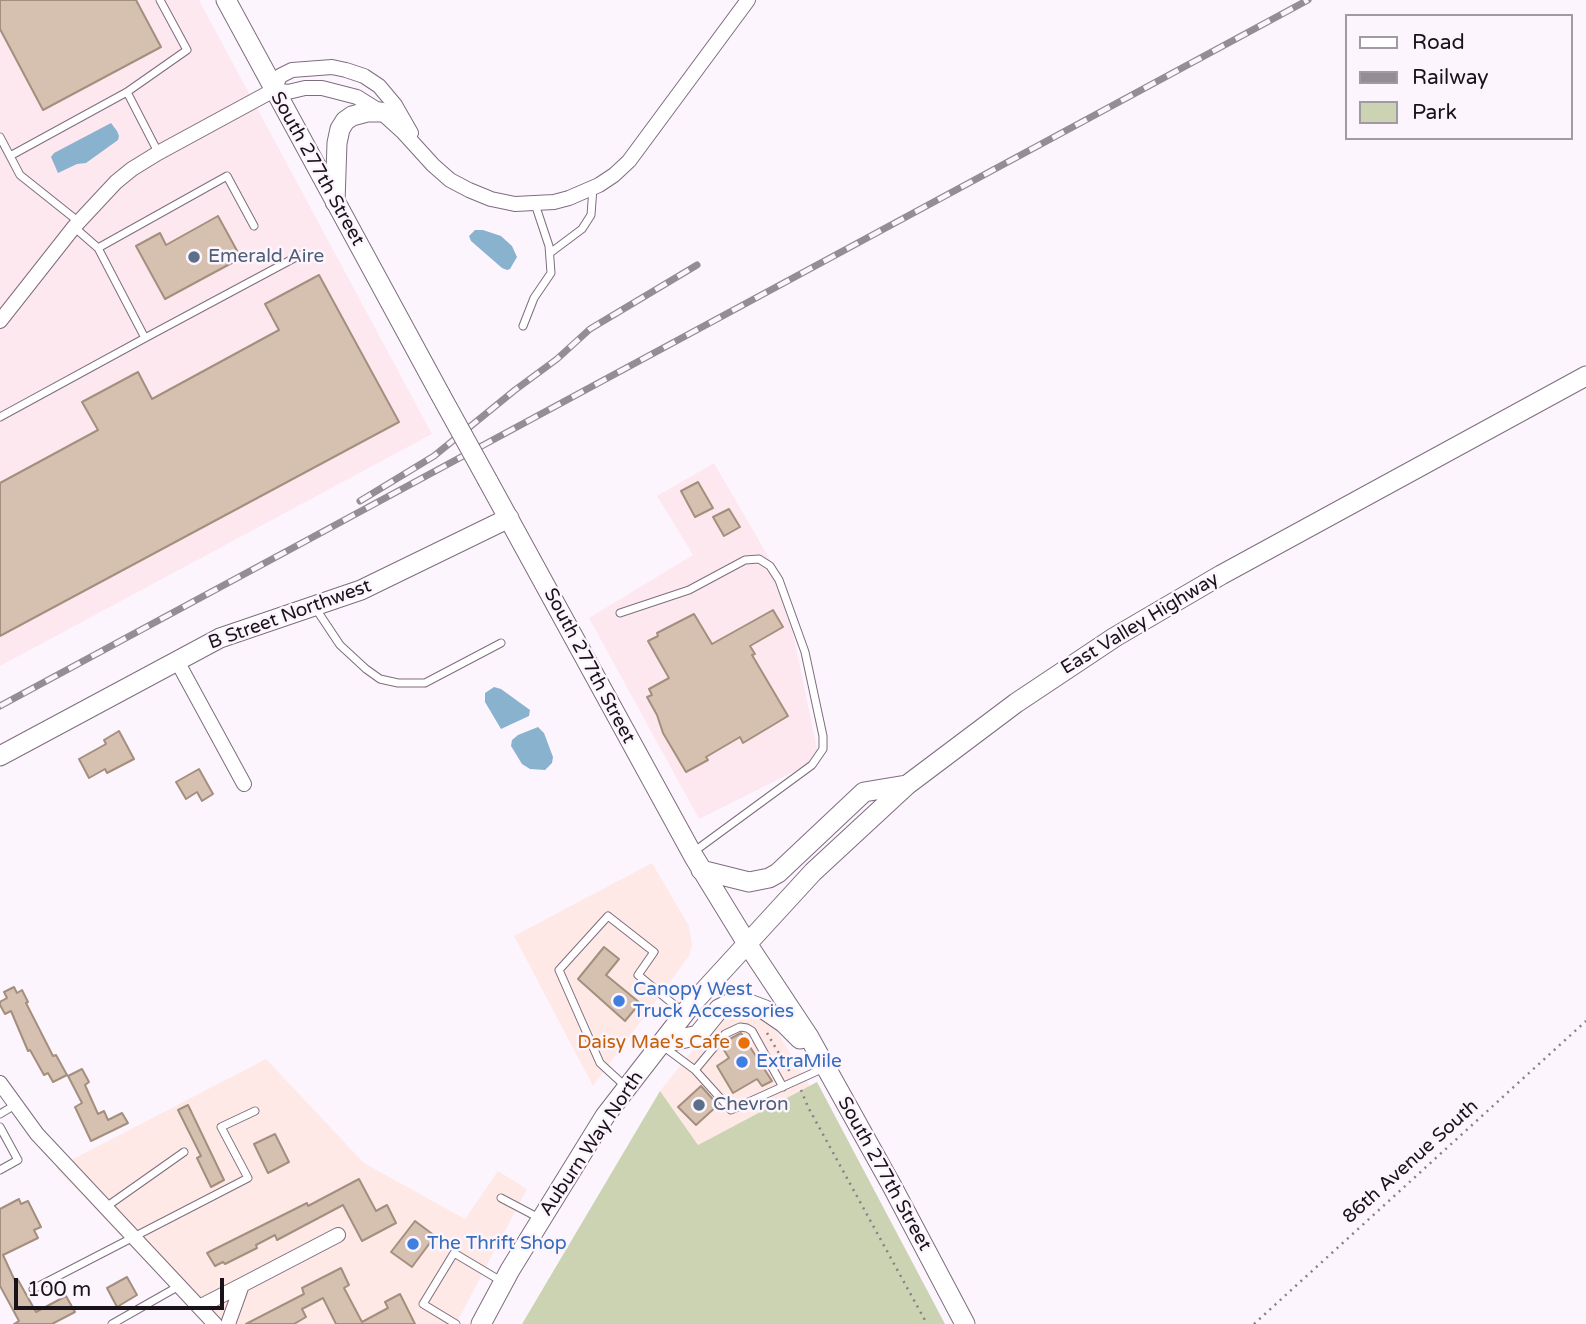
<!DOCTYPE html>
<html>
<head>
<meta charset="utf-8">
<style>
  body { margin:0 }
  #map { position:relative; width:1586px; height:1324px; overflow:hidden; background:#fdf5fe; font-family:"Varela Round",sans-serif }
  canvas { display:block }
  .legend { position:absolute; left:1345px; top:14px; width:228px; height:126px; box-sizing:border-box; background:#fdf5fe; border:2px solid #a29aa2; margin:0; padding:9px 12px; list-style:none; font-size:21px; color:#191219 }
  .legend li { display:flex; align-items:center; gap:14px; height:35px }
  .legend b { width:35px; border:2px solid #a29aa2 }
  .scale { position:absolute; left:14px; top:1278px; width:210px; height:32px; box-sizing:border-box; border:4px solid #191219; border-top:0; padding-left:9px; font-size:21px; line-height:24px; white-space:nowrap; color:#191219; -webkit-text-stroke:5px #fdf5fe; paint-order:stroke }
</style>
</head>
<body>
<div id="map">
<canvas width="1586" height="1324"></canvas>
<ul class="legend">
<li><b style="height:9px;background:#fff"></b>Road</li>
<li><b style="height:9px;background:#948d95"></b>Railway</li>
<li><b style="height:19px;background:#cbd3b2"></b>Park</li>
</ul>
<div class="scale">100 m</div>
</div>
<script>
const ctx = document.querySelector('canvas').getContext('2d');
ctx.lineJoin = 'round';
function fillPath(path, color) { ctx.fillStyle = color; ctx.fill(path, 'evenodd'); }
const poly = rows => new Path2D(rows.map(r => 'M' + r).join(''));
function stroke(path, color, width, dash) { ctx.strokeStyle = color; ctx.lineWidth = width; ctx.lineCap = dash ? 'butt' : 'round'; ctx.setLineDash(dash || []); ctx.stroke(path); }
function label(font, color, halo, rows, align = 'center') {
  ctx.font = font + ' "Varela Round",sans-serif'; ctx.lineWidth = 5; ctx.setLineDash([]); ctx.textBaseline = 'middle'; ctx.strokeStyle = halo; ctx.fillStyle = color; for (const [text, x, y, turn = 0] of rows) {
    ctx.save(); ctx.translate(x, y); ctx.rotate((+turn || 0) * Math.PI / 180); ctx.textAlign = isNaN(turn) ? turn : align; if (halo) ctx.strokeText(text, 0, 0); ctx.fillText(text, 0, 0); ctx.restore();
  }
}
fillPath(poly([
  [652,863,689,926,692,945,689,956,593,1086,514,936],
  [752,1013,765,1018,775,1028,810,1086,698,1145,660,1091,712,1026,725,1017],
  [266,1059,364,1163,465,1219,498,1171,527,1189,456,1324,205,1324,56,1168]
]), '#fee9e6');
fillPath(poly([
  [0,0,199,0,432,434,0,666],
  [714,463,782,580,819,759,699,819,589,618,693,555,657,496]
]), '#fde8ef');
fillPath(poly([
  [817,1082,945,1324,522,1324,660,1091,698,1145]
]), '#cbd3b2');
fillPath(poly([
  [111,123,117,131,119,136,118,140,86,163,77,164,58,173,51,157,54,153],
  [475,230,483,230,501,236,512,246,517,257,510,269,507,270,502,268,471,241,469,236],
  [494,687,501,689,530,710,529,716,501,729,485,702,485,693],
  [538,727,544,733,553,757,552,763,545,770,530,769,522,764,511,746,512,740,518,735]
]), '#89b2cf');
const building = poly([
  [0,0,136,0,161,47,43,110,0,29,0,0],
  [218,216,241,258,165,299,136,246,160,233,166,245,218,216],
  [319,275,399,422,0,636,0,483,98,430,82,402,138,372,152,399,279,330,265,304,319,275],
  [698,482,713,508,695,517,681,491,698,482],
  [729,509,740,527,724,536,713,517,729,509],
  [773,610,783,627,750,646,755,654,752,655,788,716,743,743,740,737,706,757,708,760,686,772,663,733,657,715,647,697,652,695,649,689,669,678,648,641,658,636,657,633,694,614,712,644,773,610],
  [119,731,134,759,107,773,105,769,89,778,79,759,106,744,104,740,119,731],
  [199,769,213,794,202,801,197,792,186,799,176,782,199,769],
  [604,947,619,959,606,975,640,1003,625,1021,578,979,604,947],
  [14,987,17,993,22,990,28,1002,26,1003,53,1056,56,1055,67,1075,53,1082,48,1073,44,1075,30,1050,28,1051,11,1011,5,1014,0,1005,0,1002,7,998,4,992,14,987],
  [741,1033,772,1081,762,1086,757,1079,733,1093,717,1066,729,1058,722,1047,728,1040,741,1033],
  [82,1069,89,1082,85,1085,98,1114,104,1111,108,1120,122,1113,128,1123,91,1141,75,1107,82,1103,68,1076,82,1069],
  [701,1086,718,1105,696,1125,678,1107,701,1086],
  [188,1105,224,1180,211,1187,197,1158,201,1156,178,1110,188,1105],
  [275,1134,289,1162,268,1173,254,1144,275,1134],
  [359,1179,376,1211,387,1205,396,1223,362,1241,343,1205,277,1240,275,1235,256,1245,257,1248,225,1264,223,1262,215,1266,207,1253,307,1203,308,1206,359,1179],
  [19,1199,21,1204,28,1201,41,1227,34,1230,38,1238,3,1255,15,1281,18,1280,36,1312,66,1296,75,1312,52,1324,14,1324,19,1321,0,1286,0,1209,19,1199],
  [415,1221,435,1236,412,1267,391,1252,415,1221],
  [341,1268,349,1285,344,1288,362,1322,388,1308,385,1302,400,1294,415,1324,336,1324,323,1298,302,1309,306,1317,294,1324,246,1324,304,1294,302,1288,341,1268],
  [127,1277,137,1295,117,1307,107,1288,127,1277]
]);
fillPath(building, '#d6c0af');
stroke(building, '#a48f7f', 2);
const lane = poly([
  [0,137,20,175,79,222],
  [158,152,127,92,187,50,160,0],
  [10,156,127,92],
  [74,227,98,248,227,176,254,226],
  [98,248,145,338,300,255],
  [550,253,582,229,591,215,593,188],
  [523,326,534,298,551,273,549,246,535,204],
  [0,417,145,338],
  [314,606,340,645,366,669,380,679,398,683,425,683,501,643],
  [620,613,689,590,745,560,759,559,770,566,779,580,805,652,823,736,823,749,812,765,692,853],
  [664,1047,695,1070,731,1110,824,1068],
  [695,1070,725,1034,740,1027,747,1028,752,1031,783,1087],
  [625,1086,600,1063,559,970,608,916,654,952,638,975,684,1013],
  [0,1114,15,1105],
  [0,1127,18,1160,0,1170],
  [501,1198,541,1219],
  [106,1207,184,1152],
  [33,1289,248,1178,221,1127,255,1111],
  [112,1324,179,1286],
  [456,1324,423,1304,454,1253,501,1281]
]);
const street = poly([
  [274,90,288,92,305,88,322,88,357,97,381,112,403,132,433,165,450,180,469,190,491,199,515,204,554,202,569,198,599,185,614,175,629,161,748,0],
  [274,90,280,76,292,70,332,67,346,70,364,76,379,86,395,105,411,133],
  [0,321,74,227,116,182,132,169,158,153,274,90],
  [177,661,244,784],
  [0,1083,37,1134,215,1324],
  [242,1285,338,1235],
  [199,1307,242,1285,228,1324]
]);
const secondary = poly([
  [226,0,440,394],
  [335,202,337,143,340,129,345,121,352,116,367,112,381,112],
  [488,481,694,857,748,945,809,1037,892,1186,965,1324],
  [0,756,220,638,361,590,509,518],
  [701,870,749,882,769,878,778,873,864,792,906,785],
  [660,1044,698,1035,719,1009,733,1002,744,1002,765,1010,784,1023,800,1039],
  [481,1324,510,1270,605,1116,691,1005,813,872,907,785,1016,703,1115,637,1221,575,1586,376]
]);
stroke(lane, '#7e6d7f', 9);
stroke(street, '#7e6d7f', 16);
stroke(secondary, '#7e6d7f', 21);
stroke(poly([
  [767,1033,790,1072],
  [801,1090,808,1107,927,1324],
  [1254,1324,1586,1021]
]), '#877f87', 2.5, [2, 5]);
stroke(lane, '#fff', 7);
stroke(street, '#fff', 14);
stroke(secondary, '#fff', 19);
const rail = poly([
  [360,501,434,456,515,390,557,359,590,329,697,265],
  [0,706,1308,0]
]);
stroke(rail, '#948d95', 7);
stroke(rail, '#fdf5fe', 4.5, [13]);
const secondaryBridge = poly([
  [440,394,488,481]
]);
stroke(secondaryBridge, '#7e6d7f', 21, []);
stroke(secondaryBridge, '#fff', 19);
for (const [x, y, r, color] of [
  [194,257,7,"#5c6f8a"],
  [619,1001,7,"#3f7fe0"],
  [744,1043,7,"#e8710a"],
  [742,1062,7,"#3f7fe0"],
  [699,1105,7,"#5c6f8a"],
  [413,1244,7,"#3f7fe0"]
]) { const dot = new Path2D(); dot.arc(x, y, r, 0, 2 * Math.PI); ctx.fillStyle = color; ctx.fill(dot); stroke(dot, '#fdf5fe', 2.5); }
label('19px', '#191219', '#fdf5fe', [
  ["South 277th Street",317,169,61],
  ["B Street Northwest",290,615,-20],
  ["East Valley Highway",1140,624,-31],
  ["South 277th Street",589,666,62],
  ["Auburn Way North",592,1144,-56],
  ["86th Avenue South",1411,1162,-42],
  ["South 277th Street",884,1174,61]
]);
label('19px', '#4e5e75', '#fdf5fe', [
  ["Emerald Aire",208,257],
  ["Chevron",713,1105]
], 'left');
label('19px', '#366cbe', '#fdf5fe', [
  ["Canopy West",633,990],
  ["Truck Accessories",633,1012],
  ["ExtraMile",756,1062],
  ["The Thrift Shop",427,1244]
], 'left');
label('19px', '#c56008', '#fdf5fe', [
  ["Daisy Mae's Cafe",730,1043]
], 'right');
</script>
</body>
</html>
